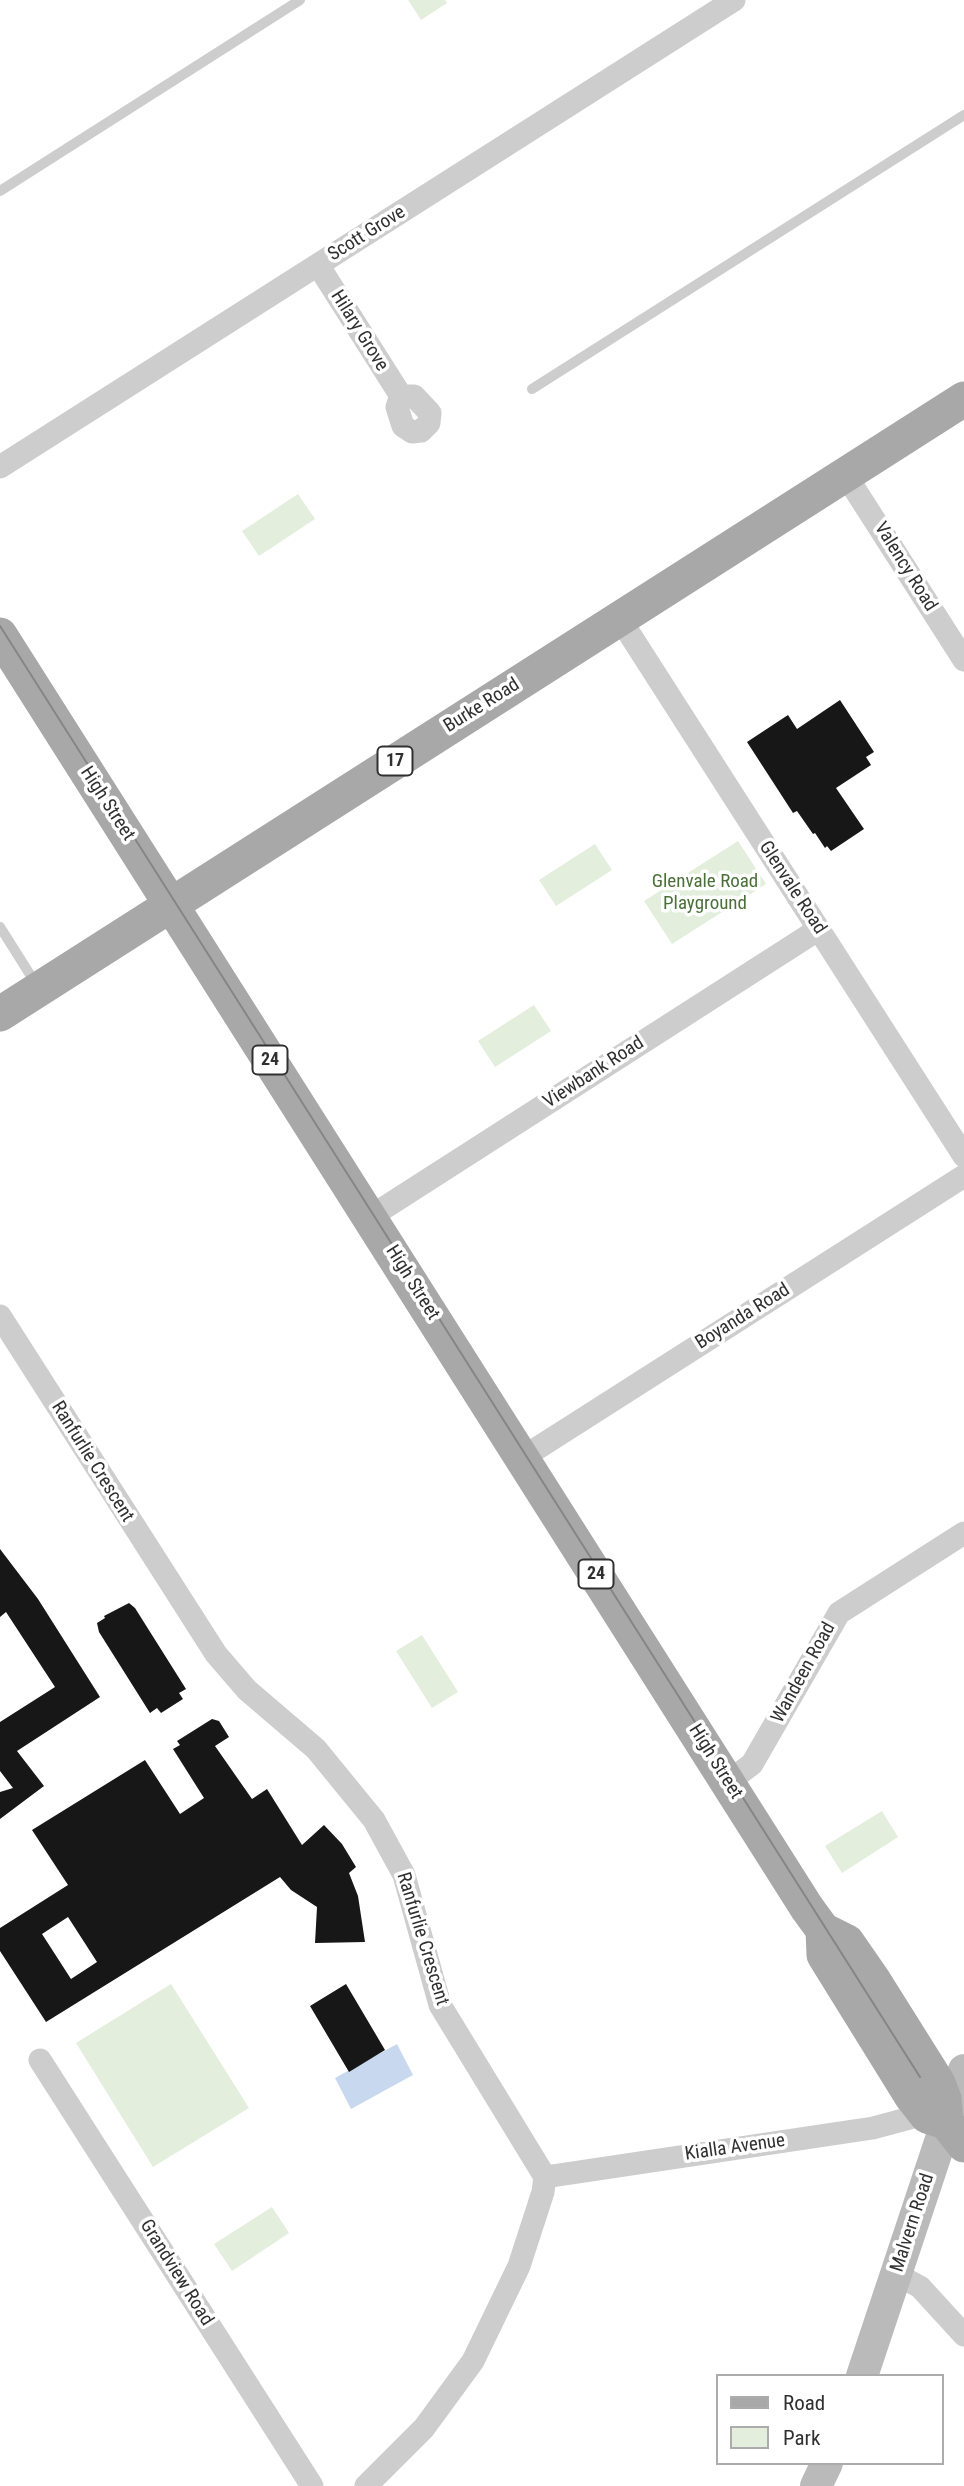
<!DOCTYPE html>
<html>
<head>
<meta charset="utf-8">
<style>
  body { margin:0 }
  #map { position:relative; width:964px; height:2486px; overflow:hidden; background:#fff; font-family:"Roboto Condensed",sans-serif }
  canvas { display:block }
  .legend { position:absolute; left:716px; top:2374px; width:228px; height:91px; box-sizing:border-box; background:#fff; border:2px solid #acacac; margin:0; padding:9px 12px; list-style:none; font-size:21px; color:#303030 }
  .legend li { display:flex; align-items:center; gap:14px; height:35px }
  .legend b { width:35px; border:2px solid #acacac }
</style>
</head>
<body>
<div id="map">
<canvas width="964" height="2486"></canvas>
<ul class="legend">
<li><b style="height:9px;background:#a8a8a8"></b>Road</li>
<li><b style="height:19px;background:#e3eedd"></b>Park</li>
</ul>
</div>
<script>
const ctx = document.querySelector('canvas').getContext('2d');
ctx.lineJoin = 'round';
function fillPath(path, color) { ctx.fillStyle = color; ctx.fill(path, 'evenodd'); }
const poly = rows => new Path2D(rows.map(r => 'M' + r).join(''));
function stroke(path, color, width, dash) { ctx.strokeStyle = color; ctx.lineWidth = width; ctx.lineCap = dash ? 'butt' : 'round'; ctx.setLineDash(dash || []); ctx.stroke(path); }
function label(font, color, halo, rows, align = 'center') {
  ctx.font = font + ' "Roboto Condensed",sans-serif'; ctx.lineWidth = 7; ctx.setLineDash([]); ctx.textBaseline = 'middle'; ctx.strokeStyle = halo; ctx.fillStyle = color; for (const [text, x, y, turn = 0] of rows) {
    ctx.save(); ctx.translate(x, y); ctx.rotate((+turn || 0) * Math.PI / 180); ctx.textAlign = isNaN(turn) ? turn : align; if (halo) ctx.strokeText(text, 0, 0); ctx.fillText(text, 0, 0); ctx.restore();
  }
}
fillPath(poly([
  [408,0,445,0,447,3,421,20],
  [298,494,315,519,259,556,242,531],
  [738,841,766,884,672,944,644,901],
  [595,844,612,870,556,906,539,880],
  [534,1005,551,1031,495,1067,478,1041],
  [422,1635,458,1692,432,1708,396,1651],
  [882,1811,898,1837,842,1873,825,1846],
  [171,1984,249,2108,153,2167,76,2043],
  [272,2207,289,2233,232,2271,214,2244]
]), '#e3eedd');
fillPath(poly([
  [397,2044,413,2075,351,2109,335,2078]
]), '#c8d9ef');
fillPath(poly([
  [840,700,874,752,866,757,871,765,836,788,864,829,831,851,827,846,825,848,815,833,813,834,797,811,793,813,747,742,788,715,797,729],
  [0,1549,38,1599,100,1697,17,1751,44,1786,0,1819,0,1792,13,1788,0,1771,0,1722,55,1687,6,1612,0,1617],
  [129,1603,135,1608,186,1689,179,1693,183,1699,161,1713,157,1708,150,1713,99,1632,97,1623,105,1618,104,1616],
  [212,1719,219,1721,229,1737,215,1746,252,1799,267,1789,302,1845,324,1825,342,1844,356,1867,349,1873,358,1896,365,1942,315,1943,317,1907,291,1890,280,1877,46,2022,0,1951,0,1928,68,1885,32,1830,145,1760,180,1814,204,1798,173,1749,180,1745,177,1741],
  [68,1917,97,1962,71,1979,42,1934],
  [346,1984,385,2050,349,2072,310,2006]
]), '#171717');
stroke(poly([
  [0,191,300,0],
  [532,389,964,115],
  [0,927,36,984]
]), '#cdcdcd', 10);
stroke(poly([
  [318,265,401,396],
  [401,396,414,396,430,413,429,423,421,431,412,432,403,426,397,407,401,396],
  [0,467,734,0],
  [845,474,964,660],
  [620,619,964,1156],
  [370,1217,819,929],
  [0,1316,216,1654,247,1690,316,1749,374,1820,404,1875,440,2005,545,2177,543,2192,519,2266,473,2361,424,2428,366,2486],
  [522,1458,964,1176],
  [728,1782,752,1764,839,1613,964,1533],
  [40,2060,312,2486],
  [545,2177,873,2128,925,2114],
  [896,2274,920,2287,964,2335]
]), '#cdcdcd', 23);
stroke(poly([
  [862,2376,964,2070],
  [816,2486,827,2463]
]), '#bababa', 32);
stroke(poly([
  [0,635,807,1908,823,1930,847,1942,874,1981,938,2083,944,2099,946,2122,964,2145],
  [0,1014,964,399],
  [823,1930,824,1955,912,2097,927,2116,946,2122]
]), '#a8a8a8', 35);
stroke(poly([
  [0,626,920,2077]
]), '#858585', 2);
for (const [x, y, w] of [
  [395,761,35],
  [270,1060,35],
  [596,1574,35]
]) { const box = new Path2D(); box.roundRect(x - w / 2, y - 14.5, w, 29, 5); ctx.fillStyle = '#fff'; ctx.fill(box); stroke(box, '#303030', 2); }
label('bold 18px', '#303030', null, [
  ["17",395,761],
  ["24",270,1060],
  ["24",596,1574]
]);
label('19px', '#303030', '#fff', [
  ["Scott Grove",367,234,-32],
  ["Hilary Grove",359,331,58],
  ["Valency Road",905,567,58],
  ["Burke Road",482,706,-32],
  ["High Street",107,804,57],
  ["Glenvale Road",792,888,57],
  ["Viewbank Road",594,1073,-33],
  ["High Street",412,1283,58],
  ["Boyanda Road",743,1317,-32],
  ["Ranfurlie Crescent",92,1462,58],
  ["Wandeen Road",804,1673,-61],
  ["High Street",715,1762,58],
  ["Ranfurlie Crescent",422,1939,73],
  ["Kialla Avenue",735,2148,-8],
  ["Malvern Road",913,2223,-72],
  ["Grandview Road",176,2273,58]
]);
label('19px', '#4a7039', '#fff', [
  ["Glenvale Road",705,882],
  ["Playground",705,904]
]);
</script>
</body>
</html>
